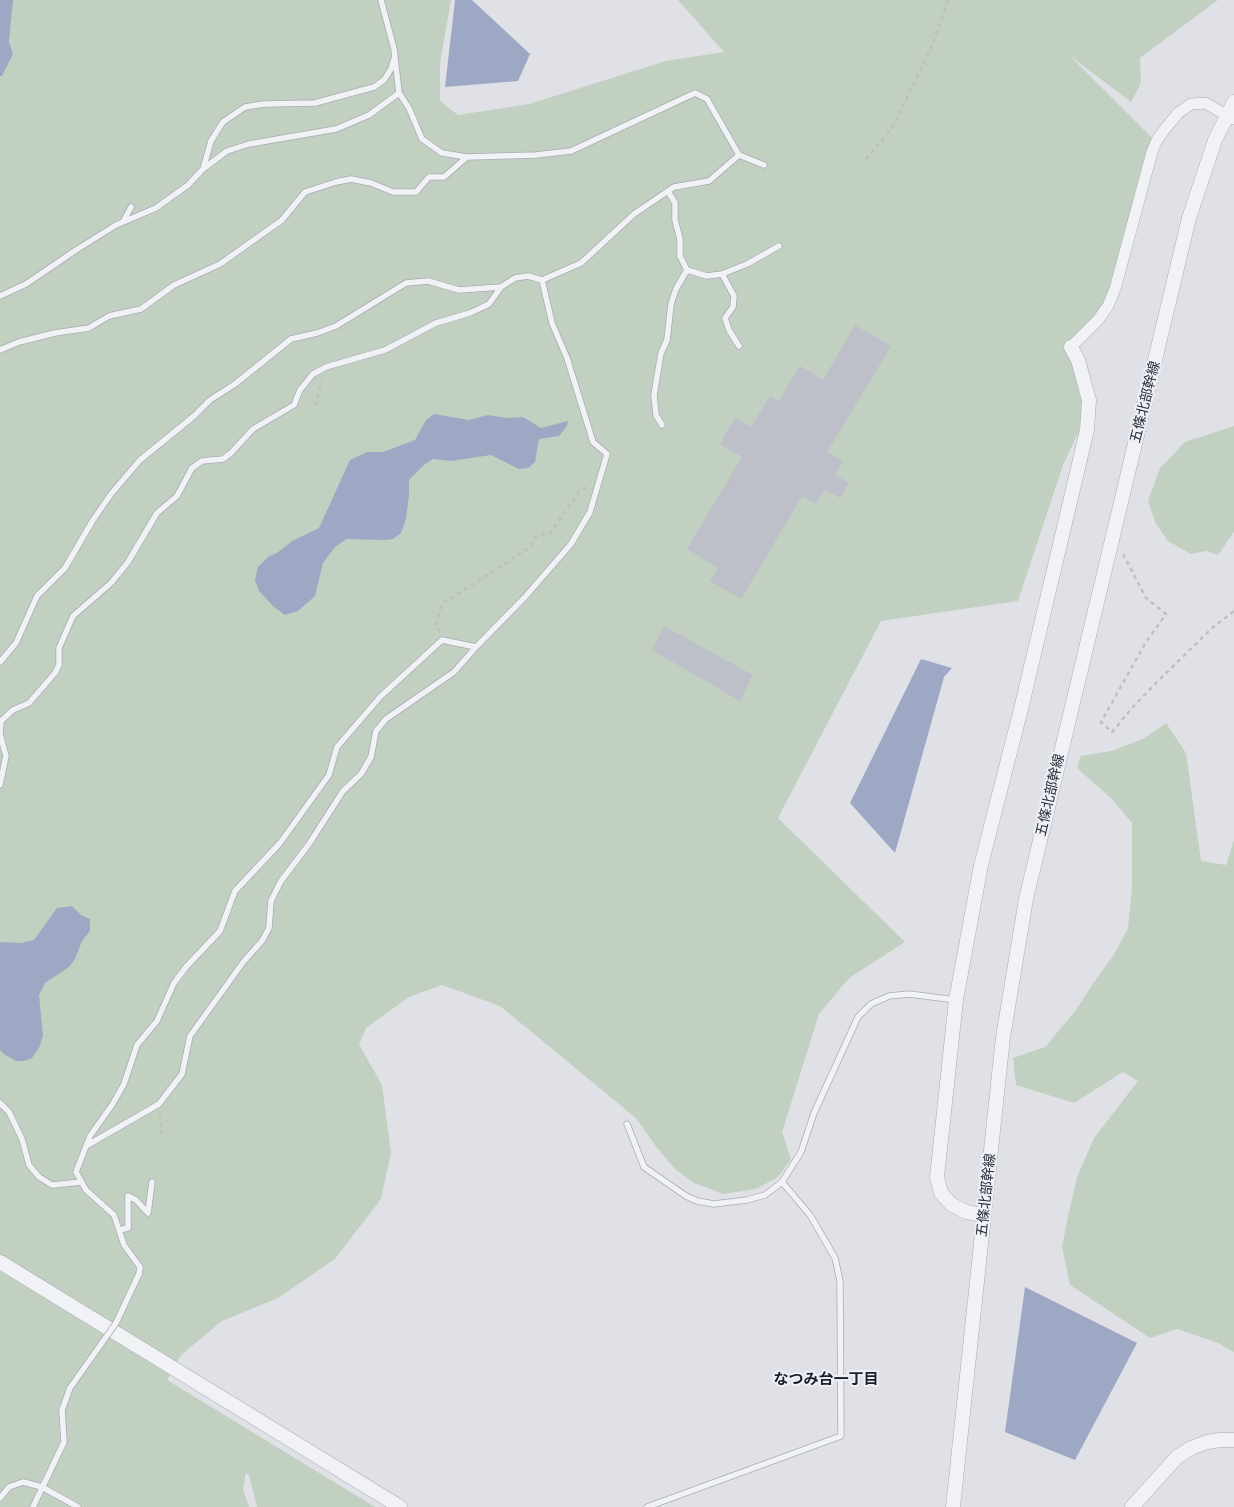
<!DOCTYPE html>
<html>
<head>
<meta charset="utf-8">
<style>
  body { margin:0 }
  canvas { display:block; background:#dfe1e7 }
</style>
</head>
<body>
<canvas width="1234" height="1507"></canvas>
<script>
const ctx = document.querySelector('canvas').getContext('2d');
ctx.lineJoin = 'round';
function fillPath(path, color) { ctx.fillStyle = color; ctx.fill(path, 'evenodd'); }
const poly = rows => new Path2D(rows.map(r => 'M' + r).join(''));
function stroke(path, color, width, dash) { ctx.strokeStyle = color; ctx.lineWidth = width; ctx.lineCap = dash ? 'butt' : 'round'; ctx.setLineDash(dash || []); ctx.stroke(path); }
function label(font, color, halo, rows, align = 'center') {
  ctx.font = font + ' Lato,"Noto Sans JP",sans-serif'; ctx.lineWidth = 4; ctx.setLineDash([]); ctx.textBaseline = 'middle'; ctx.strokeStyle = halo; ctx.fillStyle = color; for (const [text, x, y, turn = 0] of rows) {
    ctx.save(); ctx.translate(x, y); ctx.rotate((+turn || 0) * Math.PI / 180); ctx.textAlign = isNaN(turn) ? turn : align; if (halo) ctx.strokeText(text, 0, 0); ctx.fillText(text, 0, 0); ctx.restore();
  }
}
fillPath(poly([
  [0,0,451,0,440,63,440,101,458,115,529,104,666,61,724,52,678,0,1218,0,1140,58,1141,83,1131,102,1070,56,1156,142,1119,288,1082,340,1070,361,1082,380,1082,408,1079,431,1063,465,1018,601,881,621,778,818,905,942,849,978,819,1014,782,1132,791,1159,778,1177,756,1189,723,1194,694,1183,676,1170,657,1148,636,1118,500,1006,442,985,409,997,366,1028,359,1044,382,1085,391,1153,381,1199,335,1259,278,1298,222,1321,181,1355,167,1380,375,1507,257,1507,249,1475,246,1473,243,1489,249,1507,0,1507],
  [1234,426,1234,532,1218,555,1206,551,1191,554,1168,541,1156,524,1148,501,1160,468,1185,442],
  [1166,723,1186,753,1201,861,1226,865,1234,840,1234,1352,1218,1343,1177,1329,1150,1338,1070,1285,1062,1247,1069,1212,1077,1177,1094,1138,1138,1081,1123,1072,1074,1103,1016,1085,1013,1058,1045,1047,1076,1010,1092,985,1115,953,1128,928,1132,888,1132,823,1113,800,1077,768,1081,756,1111,751,1143,739]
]), '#c2d0c1');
fillPath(poly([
  [0,0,13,0,9,42,13,54,2,76,0,76],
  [455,0,472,0,530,54,518,81,445,87],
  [434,414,469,420,488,415,507,418,523,417,541,428,568,421,567,426,559,436,539,439,535,462,528,468,519,469,491,455,451,461,433,459,425,464,409,480,409,495,406,519,401,533,393,539,385,540,346,539,334,548,323,563,315,596,298,611,285,615,274,607,259,591,255,580,258,567,269,556,277,553,292,541,319,528,350,460,367,452,383,452,415,440,426,420],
  [921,659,952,668,944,677,895,853,850,803],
  [72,906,81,915,90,919,90,931,82,941,75,959,69,967,45,983,39,995,43,1036,39,1048,32,1058,24,1061,16,1061,5,1055,0,1050,0,942,21,943,34,940,57,908],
  [1025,1287,1137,1343,1075,1460,1005,1432]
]), '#9da9c4');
fillPath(poly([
  [855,325,891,346,827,452,843,461,835,475,849,483,840,498,825,489,816,504,802,496,741,599,710,581,718,568,687,549,742,457,720,444,735,418,751,427,770,396,779,401,800,366,823,380],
  [664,626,753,675,740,701,652,650]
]), '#bdbfc9');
const service = poly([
  [381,0,394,49,399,93,409,108,422,139,442,153,467,157,536,155,571,151,695,93,707,99,739,155],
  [203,169,211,141,223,122,245,107,264,104,315,103,374,87,384,80,391,69,394,59],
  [668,191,675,203,675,220,680,239,680,256,687,270,707,276,722,274,747,264,779,246],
  [123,222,131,207],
  [722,274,734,296,733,307,725,318,729,330,739,346],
  [0,296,26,284,76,250,116,225,156,208,188,185,203,169,227,151,249,144,336,129,369,115,399,93],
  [0,350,19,342,55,333,89,328,109,316,141,309,174,285,220,264,282,220,305,192,336,182,351,179,371,183,393,192,416,192,429,177,444,177,467,157],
  [662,425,656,415,654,395,661,353,667,340,671,304,676,289,687,270],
  [0,662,16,643,37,596,65,568,93,520,111,494,140,460,194,416,210,400,235,384,291,339,317,333,336,326,406,283,428,281,459,290,501,287,515,278,528,276,542,280],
  [0,785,6,756,0,734,1,721,13,710,29,703,55,673,59,665,59,648,73,616,111,583,128,562,157,513,177,496,192,468,202,461,223,459,231,453,253,429,294,405,300,390,313,374,326,367,385,350,436,323,470,313,489,304,501,287],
  [0,1103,9,1112,22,1139,29,1165,39,1177,52,1185,82,1182],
  [627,1124,644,1167,686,1196,697,1201,714,1204,747,1200,765,1195,782,1182,801,1152,814,1113,858,1017,871,1004,889,996,909,994,956,1000],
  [86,1146,159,1104,182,1074,190,1036,244,961,262,941,269,928,271,901,281,881,309,844,343,791,361,774,371,757,376,731,386,719,454,672,476,647],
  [119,1230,128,1228,128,1196,136,1200,148,1213,152,1182],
  [139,1274,140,1267,124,1245,114,1215,86,1190,76,1172,90,1136,112,1105,124,1084,137,1045,157,1021,174,983,186,967,220,931,235,891,280,843,329,775,337,747,381,696,442,640,476,647,525,597,571,544,590,512,607,454,593,442,567,358,552,323,542,280,581,263,634,214,674,187,709,181,739,155,764,165],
  [0,1498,9,1487,23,1482,42,1487,78,1507],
  [33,1507,64,1442,62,1410,70,1388],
  [647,1507,841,1436,840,1281,835,1258,810,1215,782,1182]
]);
const minor = poly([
  [1071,347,1098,320,1108,306,1115,289,1152,152,1157,140,1165,129,1178,113,1191,104,1205,103,1234,119]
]);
const tertiary = poly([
  [983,1215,966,1212,951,1204,941,1193,937,1177,956,1000,981,865,1021,709,1087,430,1089,400,1078,360,1071,347],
  [0,1262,400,1507],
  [953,1507,1003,1037,1026,899,1189,218,1215,140,1234,102],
  [1132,1507,1177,1457,1191,1448,1207,1442,1220,1440,1234,1440]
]);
stroke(service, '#a8abb4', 7);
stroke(minor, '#a8abb4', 12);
stroke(tertiary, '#a8abb4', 15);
stroke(poly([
  [866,159,892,128,932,46,948,0],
  [315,405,322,380],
  [1123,554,1146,598,1166,614,1146,642,1101,722,1112,732,1132,708,1156,683,1211,629,1234,611],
  [440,632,436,624,442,604,529,548,536,537,550,533,580,490,589,486],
  [160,1115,162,1138]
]), '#bdbfc5', 2.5, [4, 4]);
stroke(service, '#f1f2f5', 5.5);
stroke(minor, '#f1f2f5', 11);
stroke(tertiary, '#f1f2f5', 14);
const serviceBridge = poly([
  [70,1388,116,1323,139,1274]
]);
stroke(serviceBridge, '#a8abb4', 7, []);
stroke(serviceBridge, '#f1f2f5', 5.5);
label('14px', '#292d3c', '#eef0f5', [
  ["五條北部幹線",1145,402,-76],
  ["五條北部幹線",1050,795,-77],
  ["五條北部幹線",986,1195,-84]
]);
label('bold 15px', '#1c1f2d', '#eef0f5', [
  ["なつみ台一丁目",826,1379]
]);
</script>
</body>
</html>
